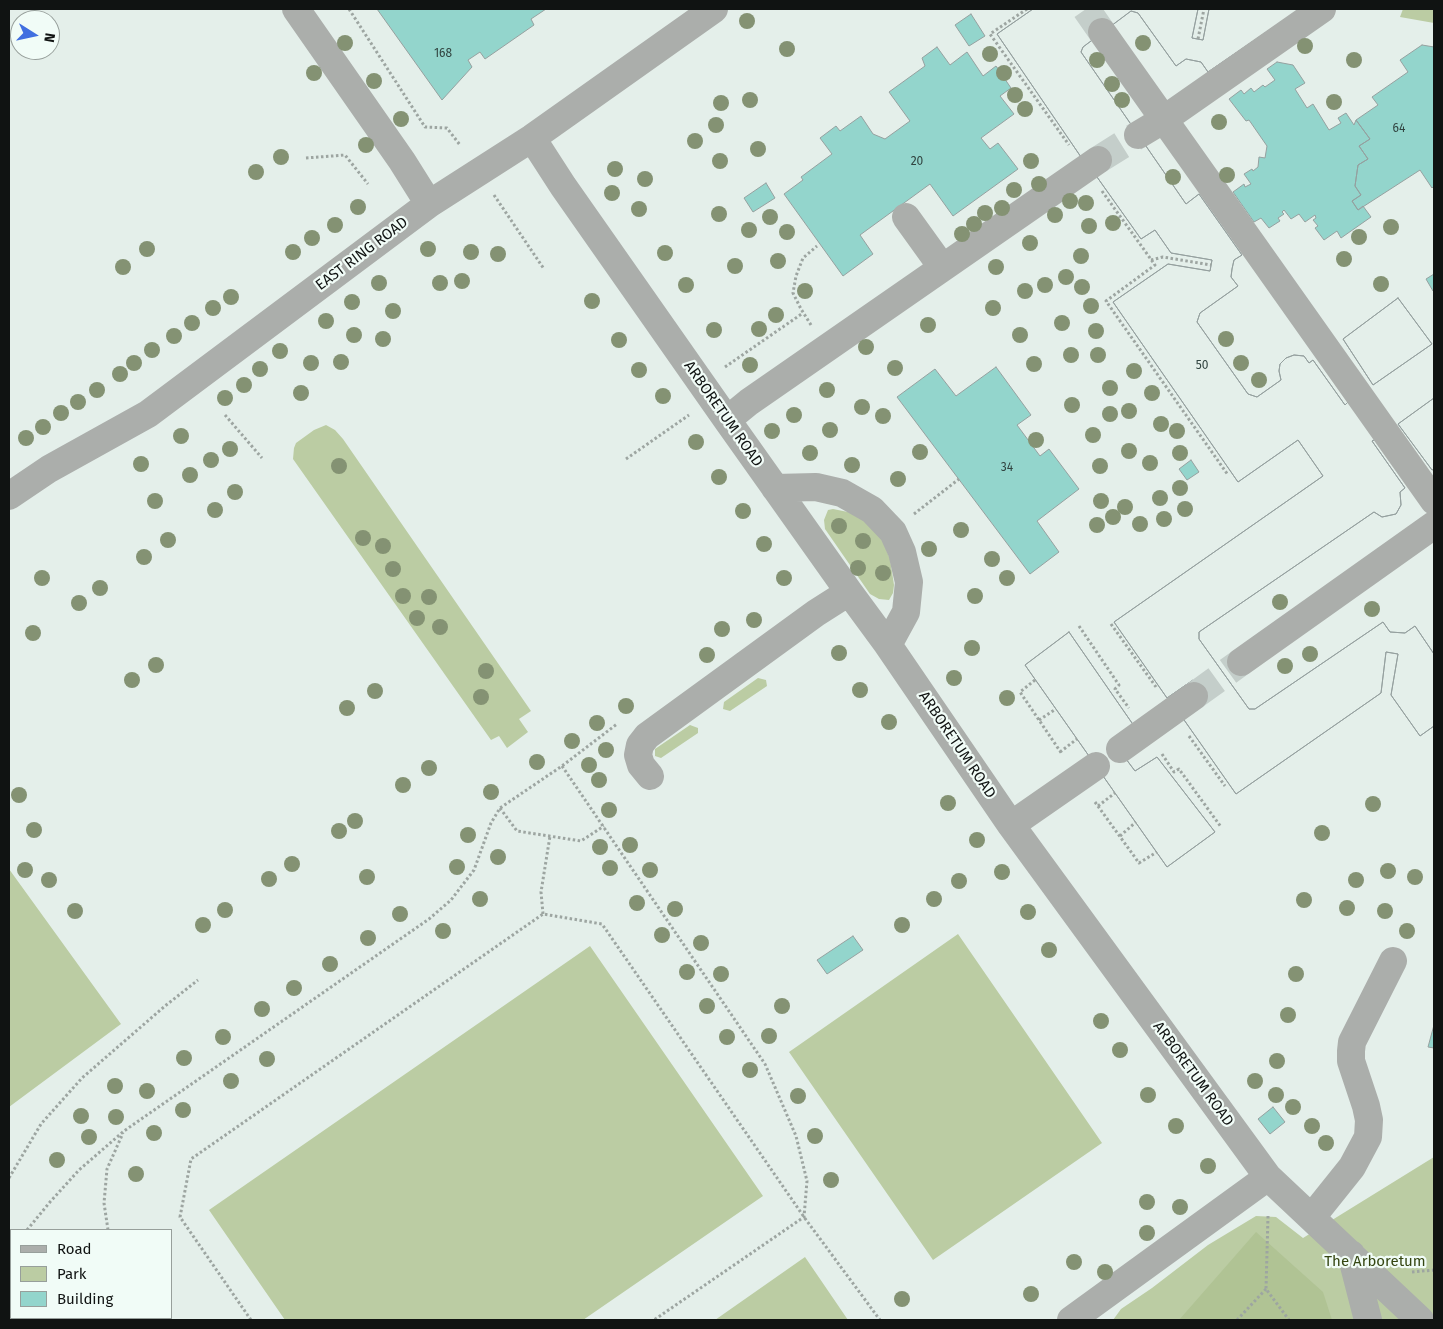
<!DOCTYPE html>
<html>
<head>
<meta charset="utf-8">
<style>
  body { margin:0 }
  #map { position:relative; width:1443px; height:1329px; overflow:hidden; background:#e4efea; font-family:"Fira Sans",sans-serif }
  canvas { display:block }
  .frame { position:absolute; inset:0; border:10px solid #101312; pointer-events:none }
  .legend { position:absolute; left:10px; top:1229px; width:162px; height:90px; box-sizing:border-box; background:#f1fcf7; border:1px solid #979f9b; margin:0; padding:6px 9px; list-style:none; font-size:15px; color:#101312 }
  .legend li { display:flex; align-items:center; gap:10px; height:25px }
  .legend b { width:25px; border:1px solid #979f9b }
  .north { position:absolute; left:10px; top:10px; width:50px; height:50px; box-sizing:border-box; background:#f1fcf7; border:1px solid #979f9b; border-radius:50%; rotate:100deg; font-size:14px; font-weight:700; line-height:20px; text-align:center; color:#101312 }
  .north::after { content:''; display:block; margin:auto; width:18px; height:22px; background:#416fe0; clip-path:polygon(50% 0,100% 100%,50% 72%,0 100%) }
</style>
</head>
<body>
<div id="map">
<canvas width="1443" height="1329"></canvas>
<div class="frame"></div>
<ul class="legend">
<li><b style="height:6px;background:#abaeab"></b>Road</li>
<li><b style="height:14px;background:#bbcca3"></b>Park</li>
<li><b style="height:14px;background:#93d5cc"></b>Building</li>
</ul>
<div class="north">N</div>
</div>
<script>
const ctx = document.querySelector('canvas').getContext('2d');
ctx.lineJoin = 'round';
function fillPath(path, color) { ctx.fillStyle = color; ctx.fill(path, 'evenodd'); }
const poly = rows => new Path2D(rows.map(r => 'M' + r).join(''));
function stroke(path, color, width, dash) { ctx.strokeStyle = color; ctx.lineWidth = width; ctx.lineCap = dash ? 'butt' : 'round'; ctx.setLineDash(dash || []); ctx.stroke(path); }
function label(font, color, halo, rows, align = 'center') {
  ctx.font = font + ' "Fira Sans",sans-serif'; ctx.lineWidth = 4.5; ctx.setLineDash([]); ctx.textBaseline = 'middle'; ctx.strokeStyle = halo; ctx.fillStyle = color; for (const [text, x, y, turn = 0] of rows) {
    ctx.save(); ctx.translate(x, y); ctx.rotate((+turn || 0) * Math.PI / 180); ctx.textAlign = isNaN(turn) ? turn : align; if (halo) ctx.strokeText(text, 0, 0); ctx.fillText(text, 0, 0); ctx.restore();
  }
}
fillPath(poly([
  [1403,9,1434,9,1434,23,1400,17],
  [326,425,335,430,343,439,531,711,519,719,528,732,507,748,499,736,491,740,293,459,294,448,296,443,314,430],
  [833,509,853,513,867,523,882,539,890,559,894,585,893,593,889,600,879,599,870,594,825,529,824,520,828,510],
  [758,678,766,680,767,686,730,711,723,709,724,702],
  [690,725,698,728,698,733,661,758,655,756,655,749],
  [9,869,121,1024,9,1107],
  [958,934,1102,1143,933,1260,789,1052],
  [590,946,763,1196,583,1320,285,1320,209,1210],
  [1434,1157,1434,1320,1113,1320,1121,1309,1152,1288,1208,1245,1256,1216,1276,1217,1303,1238],
  [805,1257,848,1320,715,1320]
]), '#bbcca3');
fillPath(poly([
  [1256,1232,1323,1292,1332,1320,1179,1320]
]), '#b0c394');
const building = poly([
  [377,9,546,9,531,19,534,25,485,59,480,52,468,60,472,67,442,100,377,9],
  [1033,9,1198,9,1192,38,1203,40,1209,9,1300,9,1208,72,1201,62,1186,59,1176,66,1138,13,1131,11,1083,47,1081,52,1186,204,1199,194,1242,255,1234,260,1232,269,1231,277,1238,286,1200,313,1197,322,1248,394,1257,397,1281,380,1279,371,1280,364,1286,358,1294,355,1304,356,1309,363,1313,360,1345,405,1349,401,1376,439,1372,441,1405,488,1400,492,1401,505,1396,514,1382,517,1374,512,1199,632,1199,639,1249,709,1255,709,1383,622,1390,632,1405,633,1415,626,1434,654,1434,726,1420,736,1391,695,1398,654,1386,652,1381,693,1236,794,1182,717,1207,700,1193,680,1167,698,1114,622,1323,476,1298,440,1238,482,1113,302,1168,264,1210,271,1212,260,1171,253,1155,230,1141,239,1097,177,1081,157,997,34,1033,9],
  [1033,9,1198,9,1192,38,1203,40,1209,9,1300,9,1208,72,1201,62,1186,59,1176,66,1138,13,1131,11,1083,47,1081,52,1186,204,1199,194,1242,255,1234,260,1232,269,1231,277,1238,286,1200,313,1197,322,1248,394,1257,397,1281,380,1279,371,1280,364,1286,358,1294,355,1304,356,1309,363,1313,360,1345,405,1349,401,1376,439,1372,441,1405,488,1400,492,1401,505,1396,514,1382,517,1374,512,1199,632,1199,639,1249,709,1255,709,1383,622,1390,632,1405,633,1415,626,1434,654,1434,726,1420,736,1391,695,1398,654,1386,652,1381,693,1236,794,1182,717,1207,700,1193,680,1167,698,1114,622,1323,476,1298,440,1238,482,1113,302,1168,264,1210,271,1212,260,1171,253,1155,230,1141,239,1097,177,1081,157,997,34,1033,9],
  [971,14,985,36,969,46,955,25,971,14],
  [1422,45,1434,47,1434,186,1432,188,1420,170,1358,210,1352,201,1361,195,1355,186,1358,165,1368,159,1359,146,1370,139,1356,120,1378,105,1372,97,1408,72,1400,60,1422,45],
  [937,47,950,65,967,52,983,76,996,66,1011,88,1000,96,1014,114,981,138,990,149,998,143,1018,169,953,216,930,184,860,235,873,254,843,276,784,194,803,180,801,177,832,154,820,138,836,126,840,131,861,116,873,134,885,139,910,121,889,92,925,66,922,58,937,47],
  [1277,62,1293,65,1305,83,1295,89,1307,108,1313,104,1329,130,1341,123,1338,118,1346,113,1354,125,1356,120,1370,139,1359,146,1368,159,1358,165,1355,186,1361,195,1352,201,1358,210,1363,206,1371,217,1341,238,1337,231,1324,240,1315,228,1318,226,1313,220,1316,218,1315,215,1305,222,1299,214,1291,219,1284,210,1282,212,1284,214,1278,218,1280,221,1269,228,1261,218,1254,222,1233,192,1244,184,1245,187,1251,184,1244,174,1252,169,1253,171,1258,167,1259,157,1265,158,1267,146,1249,120,1246,121,1229,99,1241,90,1244,94,1251,88,1254,92,1263,85,1265,87,1275,80,1267,69,1277,62],
  [766,183,775,198,753,212,744,198,766,183],
  [1434,274,1434,291,1433,291,1426,279,1434,274],
  [1398,298,1432,344,1373,385,1343,339,1398,298],
  [1398,298,1432,344,1373,385,1343,339,1398,298],
  [996,367,1031,415,1017,425,1040,456,1049,449,1079,489,1037,521,1059,552,1030,574,897,397,935,369,956,396,996,367],
  [1434,398,1434,469,1432,470,1398,424,1434,398],
  [1434,398,1434,469,1432,470,1398,424,1434,398],
  [1191,460,1199,472,1187,480,1179,469,1191,460],
  [1069,632,1141,736,1123,755,1135,771,1157,757,1215,832,1167,867,1025,665,1069,632],
  [1069,632,1141,736,1123,755,1135,771,1157,757,1215,832,1167,867,1025,665,1069,632],
  [853,936,863,950,827,974,817,960,853,936],
  [1434,1025,1434,1048,1428,1047,1434,1025],
  [1273,1107,1285,1122,1270,1134,1258,1119,1273,1107]
]);
fillPath(building, '#93d5cc');
stroke(building, '#95a09f', 1);
stroke(poly([
  [1086,9,1102,32],
  [1098,160,1138,135],
  [1194,696,1241,662]
]), '#c4ceca', 28, [28, 14]);
stroke(poly([
  [349,9,425,127,447,128,460,145],
  [1027,9,990,34,1069,145],
  [1198,39,1204,9],
  [306,158,345,155,368,184],
  [1102,191,1155,265,1106,301,1228,475],
  [494,195,544,269],
  [1151,260,1163,257,1211,265],
  [811,325,801,309,793,293,796,276,803,258,817,246],
  [725,367,803,313],
  [225,415,262,458],
  [626,459,689,415],
  [914,514,959,479],
  [1111,624,1156,687],
  [1079,626,1119,685,1115,689,1129,708],
  [1035,680,1020,692,1062,754],
  [1039,720,1056,709],
  [1189,736,1225,786],
  [1060,752,1077,739],
  [1162,754,1174,772,1179,769,1221,827],
  [562,766,765,1064,796,1136,807,1181,804,1217,654,1320],
  [1095,802,1139,863,1157,852],
  [1098,806,1115,793],
  [500,808,517,831,581,841,604,826],
  [1120,836,1136,822],
  [543,914,541,892,550,836],
  [9,1178,41,1124,82,1078,165,1006,198,980],
  [1268,1216,1266,1289,1289,1320],
  [27,1230,50,1202,79,1170,124,1131,429,919,451,900,474,870,491,823,500,808,562,766,617,724],
  [108,1230,104,1203,107,1169,123,1133],
  [9,1260,11,1256],
  [1412,1272,1434,1270],
  [75,1318,75,1320],
  [148,1318,149,1320],
  [106,1320,107,1318],
  [251,1320,180,1217,191,1159,543,914,602,924,804,1217,880,1320],
  [1237,1320,1266,1289]
]), '#9da5a1', 3, [2.5, 2.5]);
stroke(poly([
  [296,9,402,161,429,204],
  [1102,32,1434,501],
  [1138,135,1163,120,1322,9],
  [532,138,563,186,727,420,849,592,888,645,1011,825,1268,1177,1420,1320],
  [906,217,942,267],
  [727,420,749,402,1098,160],
  [775,488,816,487,842,493,872,510,893,532,902,552,909,582,906,612,888,645],
  [9,496,49,469,148,414,429,204,532,138,714,9],
  [1241,662,1434,525],
  [1120,749,1194,696],
  [650,776,641,765,638,755,640,745,647,736,816,613,849,592],
  [1011,825,1096,766],
  [1312,1217,1352,1167,1368,1137,1369,1120,1366,1106,1351,1061,1351,1051,1352,1042,1393,961],
  [1351,1254,1368,1320],
  [1071,1320,1268,1177]
]), '#abaeab', 28);
ctx.fillStyle = '#849273';
for (const [x, y] of [
  [747,21],
  [345,43],
  [1143,43],
  [1305,46],
  [787,49],
  [990,54],
  [1097,60],
  [1354,60],
  [314,73],
  [1004,73],
  [374,81],
  [1112,84],
  [1015,95],
  [750,100],
  [1122,100],
  [1334,102],
  [721,103],
  [1025,109],
  [401,119],
  [1219,122],
  [716,125],
  [695,141],
  [366,145],
  [758,149],
  [281,157],
  [720,161],
  [1031,161],
  [615,169],
  [256,172],
  [1227,175],
  [1173,177],
  [645,179],
  [1039,184],
  [1014,190],
  [612,193],
  [1070,201],
  [1086,203],
  [358,207],
  [1002,208],
  [639,209],
  [985,213],
  [719,214],
  [1055,215],
  [770,217],
  [1113,223],
  [974,224],
  [335,225],
  [1089,226],
  [1391,227],
  [749,230],
  [787,232],
  [962,234],
  [1359,237],
  [312,238],
  [1030,243],
  [147,249],
  [428,249],
  [293,252],
  [471,252],
  [665,253],
  [498,254],
  [1081,256],
  [1344,259],
  [778,261],
  [735,266],
  [123,267],
  [996,267],
  [1066,277],
  [462,281],
  [379,283],
  [440,283],
  [1381,284],
  [686,285],
  [1045,285],
  [1082,287],
  [805,291],
  [1025,291],
  [231,297],
  [592,301],
  [352,302],
  [1091,306],
  [213,308],
  [993,308],
  [393,311],
  [776,315],
  [326,321],
  [192,323],
  [1062,323],
  [928,325],
  [759,329],
  [714,330],
  [1096,331],
  [354,335],
  [1020,335],
  [174,336],
  [383,339],
  [1226,339],
  [619,340],
  [866,347],
  [152,350],
  [280,351],
  [1071,355],
  [1098,355],
  [341,362],
  [134,363],
  [311,363],
  [1241,363],
  [1034,364],
  [750,365],
  [895,368],
  [260,369],
  [639,370],
  [1134,371],
  [120,374],
  [1259,380],
  [244,385],
  [1110,388],
  [97,390],
  [827,390],
  [301,393],
  [1152,393],
  [663,396],
  [225,398],
  [78,402],
  [1072,405],
  [862,407],
  [1129,411],
  [61,413],
  [1110,414],
  [794,415],
  [883,416],
  [1161,424],
  [43,427],
  [830,430],
  [772,431],
  [1177,431],
  [1093,435],
  [181,436],
  [26,438],
  [1036,440],
  [696,442],
  [230,449],
  [1129,451],
  [920,452],
  [810,453],
  [1180,453],
  [211,460],
  [1150,463],
  [141,464],
  [852,465],
  [339,466],
  [1100,466],
  [190,475],
  [719,477],
  [898,479],
  [1180,488],
  [235,492],
  [1160,498],
  [155,501],
  [1101,501],
  [1125,507],
  [1185,509],
  [215,510],
  [743,511],
  [1113,517],
  [1164,519],
  [1140,524],
  [1097,525],
  [839,526],
  [961,530],
  [363,538],
  [168,540],
  [863,541],
  [764,544],
  [383,546],
  [929,549],
  [144,557],
  [992,559],
  [858,568],
  [393,569],
  [883,573],
  [42,578],
  [784,578],
  [1007,578],
  [100,588],
  [403,596],
  [975,596],
  [429,597],
  [1280,602],
  [79,603],
  [1372,609],
  [417,618],
  [754,620],
  [440,627],
  [722,629],
  [33,633],
  [972,648],
  [839,653],
  [1310,654],
  [707,655],
  [156,665],
  [1285,666],
  [486,671],
  [954,678],
  [132,680],
  [860,690],
  [375,691],
  [481,697],
  [1007,698],
  [626,706],
  [347,708],
  [889,722],
  [597,723],
  [572,741],
  [606,750],
  [537,762],
  [589,765],
  [429,768],
  [599,780],
  [403,785],
  [491,792],
  [19,795],
  [948,803],
  [1373,804],
  [609,810],
  [355,821],
  [34,830],
  [339,831],
  [1322,833],
  [468,835],
  [977,840],
  [630,845],
  [600,847],
  [498,857],
  [292,864],
  [457,867],
  [610,868],
  [25,870],
  [650,870],
  [1388,871],
  [1002,872],
  [367,877],
  [1415,877],
  [269,879],
  [49,880],
  [1356,880],
  [959,881],
  [480,899],
  [934,899],
  [1304,900],
  [637,903],
  [1347,908],
  [675,909],
  [225,910],
  [75,911],
  [1385,911],
  [1028,912],
  [400,914],
  [203,925],
  [902,925],
  [443,931],
  [1407,931],
  [662,935],
  [368,938],
  [701,943],
  [1049,950],
  [330,964],
  [687,972],
  [721,974],
  [1296,974],
  [294,988],
  [707,1006],
  [782,1006],
  [262,1009],
  [1288,1015],
  [1101,1021],
  [769,1036],
  [223,1037],
  [727,1037],
  [1120,1050],
  [184,1058],
  [267,1059],
  [1277,1061],
  [750,1070],
  [231,1081],
  [1255,1081],
  [115,1086],
  [147,1091],
  [1148,1095],
  [1276,1095],
  [798,1096],
  [1293,1107],
  [183,1110],
  [81,1116],
  [116,1117],
  [1176,1126],
  [1312,1126],
  [154,1133],
  [815,1136],
  [89,1137],
  [1326,1143],
  [57,1160],
  [1208,1166],
  [136,1174],
  [831,1180],
  [1147,1202],
  [1180,1207],
  [1147,1233],
  [1074,1262],
  [1105,1272],
  [1031,1294],
  [902,1299]
]) { ctx.beginPath(); ctx.arc(x, y, 8, 0, 2 * Math.PI); ctx.fill(); }
label('12px', '#314440', null, [
  ["168",443,54],
  ["64",1399,129],
  ["20",917,162],
  ["50",1202,366],
  ["34",1007,468]
]);
label('15px', '#101312', '#f1fcf7', [
  ["EAST RING ROAD",362,254,-37],
  ["ARBORETUM ROAD",723,414,55],
  ["ARBORETUM ROAD",957,745,56],
  ["ARBORETUM ROAD",1193,1074,54]
]);
label('15px', '#354612', '#f1fcf7', [
  ["The Arboretum",1375,1262]
]);
</script>
</body>
</html>
